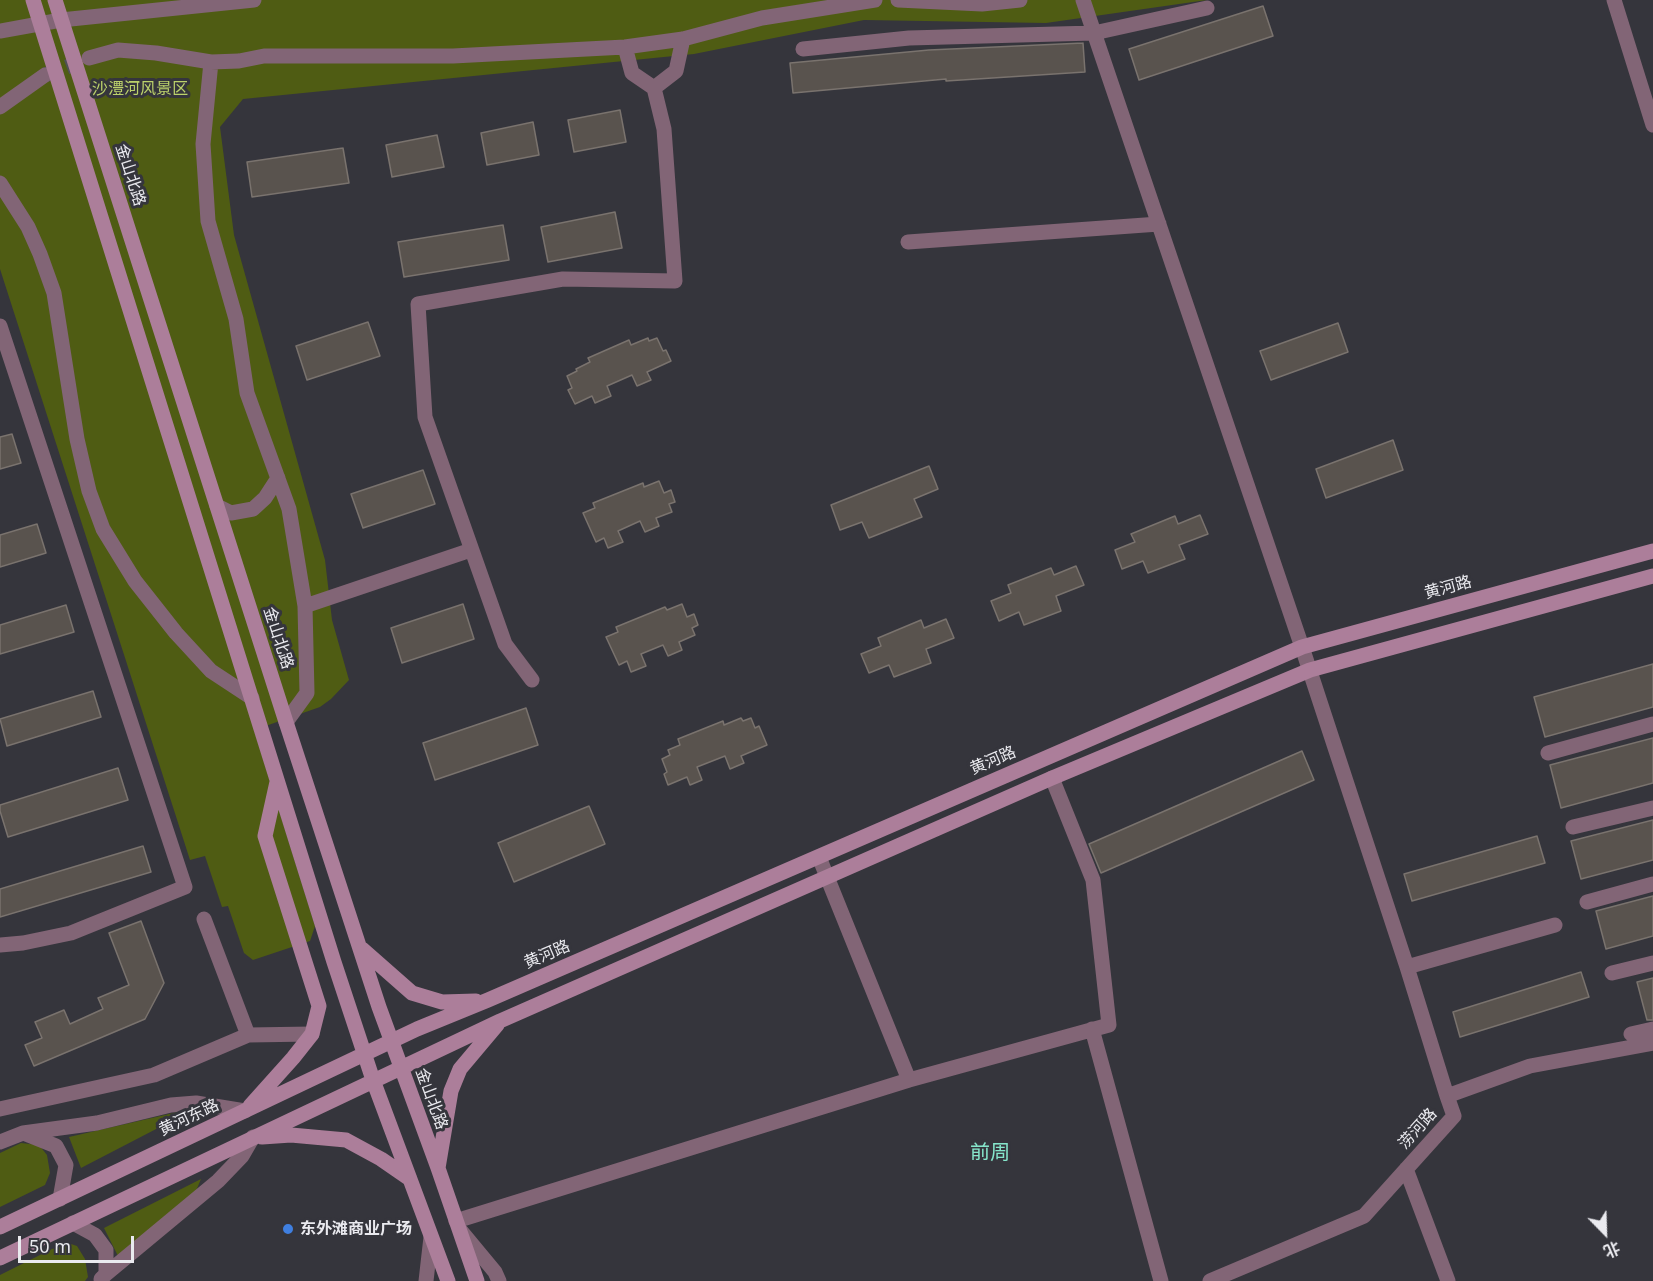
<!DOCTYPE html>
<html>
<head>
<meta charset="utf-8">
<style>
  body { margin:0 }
  #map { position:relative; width:1653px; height:1281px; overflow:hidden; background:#35353c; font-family:"Noto Sans","Noto Sans SC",sans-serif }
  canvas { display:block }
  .north { position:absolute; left:1575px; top:1203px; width:60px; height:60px; -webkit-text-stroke:4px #35353c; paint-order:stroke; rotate:157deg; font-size:16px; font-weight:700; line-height:24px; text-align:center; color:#eaeaef }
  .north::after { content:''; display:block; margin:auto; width:21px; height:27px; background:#eaeaef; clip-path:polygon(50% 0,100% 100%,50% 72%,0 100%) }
  .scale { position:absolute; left:18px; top:1236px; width:116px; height:27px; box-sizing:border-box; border:3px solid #eaeaef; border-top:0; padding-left:8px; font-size:18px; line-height:21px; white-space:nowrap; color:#eaeaef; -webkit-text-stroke:4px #35353c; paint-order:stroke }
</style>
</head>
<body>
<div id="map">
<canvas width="1653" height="1281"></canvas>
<div class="north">北</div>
<div class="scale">50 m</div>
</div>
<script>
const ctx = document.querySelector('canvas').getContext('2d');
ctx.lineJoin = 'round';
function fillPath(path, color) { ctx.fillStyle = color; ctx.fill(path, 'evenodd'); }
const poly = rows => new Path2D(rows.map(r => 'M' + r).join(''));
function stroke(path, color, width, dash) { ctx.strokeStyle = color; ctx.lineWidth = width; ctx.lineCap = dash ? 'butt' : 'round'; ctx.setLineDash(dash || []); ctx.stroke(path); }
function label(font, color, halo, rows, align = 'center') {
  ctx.font = font + ' "Noto Sans","Noto Sans SC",sans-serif'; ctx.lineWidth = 6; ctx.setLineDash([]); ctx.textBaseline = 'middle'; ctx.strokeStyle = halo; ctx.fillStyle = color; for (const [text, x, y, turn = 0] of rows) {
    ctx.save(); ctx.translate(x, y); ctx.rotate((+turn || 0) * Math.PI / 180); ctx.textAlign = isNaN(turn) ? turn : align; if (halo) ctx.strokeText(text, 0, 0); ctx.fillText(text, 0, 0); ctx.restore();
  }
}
fillPath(poly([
  [0,0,1207,0,1046,23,864,20,694,54,243,99,220,127,234,235,325,560,332,620,349,680,331,699,320,707,254,730,315,926,310,941,253,960,244,953,228,906,222,907,205,856,190,860,0,269],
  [178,1112,187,1113,81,1168,69,1137],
  [21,1143,39,1145,47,1155,50,1173,45,1185,0,1207,0,1153],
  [201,1179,196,1191,118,1256,104,1228],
  [71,1244,77,1246,85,1259,88,1277,85,1281,0,1281,0,1275,52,1249]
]), '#4f5c13');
const building = poly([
  [1263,6,1273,36,1139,80,1129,49,1263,6],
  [1083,43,1085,72,946,81,946,79,793,93,790,63,929,50,1083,43],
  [620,110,626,142,574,152,568,120,620,110],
  [533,122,539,155,487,165,481,133,533,122],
  [437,135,444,167,392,177,386,145,437,135],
  [343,148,349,183,252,197,247,162,343,148],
  [615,212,622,248,548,262,541,227,615,212],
  [503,225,509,260,404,277,398,242,503,225],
  [368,322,380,356,307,380,296,346,368,322],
  [1338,323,1348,352,1271,380,1260,351,1338,323],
  [648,338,649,341,657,338,663,351,666,350,671,361,647,372,651,380,637,386,632,375,607,386,611,396,595,403,592,396,575,404,568,390,572,388,567,376,577,371,576,369,590,362,588,358,629,340,631,345,648,338],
  [12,434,21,463,0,469,0,437,12,434],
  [1393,440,1403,470,1326,498,1316,469,1393,440],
  [929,466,938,489,914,499,922,517,869,538,862,522,840,530,831,505,929,466],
  [423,470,435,504,363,528,351,494,423,470],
  [659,481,664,493,671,490,675,502,669,504,672,512,656,518,659,526,645,532,640,521,618,531,623,542,608,548,604,538,596,542,583,513,595,508,593,503,643,483,644,487,659,481],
  [1200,515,1208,534,1179,545,1185,559,1148,573,1143,561,1122,569,1115,550,1135,542,1131,534,1175,516,1178,524,1200,515],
  [37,524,46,553,0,567,0,535,37,524],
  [1076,566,1084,585,1056,596,1061,611,1024,625,1019,612,999,621,991,601,1011,593,1008,585,1051,568,1054,575,1076,566],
  [463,604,474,639,402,663,391,628,463,604],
  [682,604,687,617,694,614,698,625,692,628,695,635,679,642,682,650,668,656,663,645,641,654,646,666,631,672,627,661,619,665,606,637,618,632,616,627,665,607,667,610,682,604],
  [66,605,74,632,0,654,0,625,66,605],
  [946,619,954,638,926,649,931,663,894,677,889,665,869,673,861,654,881,646,878,638,921,620,924,628,946,619],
  [1653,664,1653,707,1545,737,1534,697,1653,664],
  [93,691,101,717,7,746,0,719,93,691],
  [526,708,538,745,435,780,423,743,526,708],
  [741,718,743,721,751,718,755,728,759,726,767,745,741,756,744,763,730,769,725,756,697,767,702,780,690,785,687,777,668,785,664,774,667,772,662,759,670,755,668,750,680,745,678,739,723,721,724,725,741,718],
  [1653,738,1653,783,1561,808,1550,765,1653,738],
  [1302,751,1314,780,1101,873,1089,844,1302,751],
  [118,768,128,800,8,837,0,811,0,805,118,768],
  [589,806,605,844,514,882,498,843,589,806],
  [1653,820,1653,860,1581,879,1571,841,1653,820],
  [1537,836,1545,863,1412,901,1404,874,1537,836],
  [143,846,151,872,0,917,0,889,143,846],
  [1653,896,1653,936,1606,949,1596,911,1653,896],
  [141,921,164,983,145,1019,34,1066,25,1045,42,1038,35,1022,64,1010,70,1024,103,1009,98,998,129,985,109,933,141,921],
  [1581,972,1589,997,1460,1037,1453,1012,1581,972],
  [1653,978,1653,1020,1647,1020,1637,982,1653,978]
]);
fillPath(building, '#59534e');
stroke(building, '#7a736e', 1.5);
stroke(poly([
  [45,75,88,59]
]), '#505057', 15, [15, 8]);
stroke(poly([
  [898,0,982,4,1020,0],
  [1083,0,1302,647,1407,967,1447,1096],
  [1614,0,1653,125],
  [0,31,61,20,254,0],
  [803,49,909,38,1094,33,1207,8],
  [89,58,118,50,156,53,211,62,239,61,264,56,453,56,625,47,683,39,762,18,875,0],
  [211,62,203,144,208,221,236,319,247,393,289,509,305,606,307,693,286,722],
  [654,88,676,71,683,39],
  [0,107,45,75],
  [0,183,28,227,40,254,54,293,77,439,89,491,103,529,135,581,176,633,211,671,252,698],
  [908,242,1159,224],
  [0,326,185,887,71,933,23,943,0,945],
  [217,506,231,513,253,509,265,498,278,478],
  [305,606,471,550],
  [532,680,505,644,425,417,418,304,563,279,675,281,664,129,654,88,632,73,625,47],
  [1548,753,1653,724],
  [1573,827,1653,808],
  [819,857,909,1080],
  [1587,902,1653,884],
  [204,919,248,1035],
  [1407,967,1555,925],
  [1612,973,1653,963],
  [1092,1029,1161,1281],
  [1631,1034,1653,1029],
  [0,1109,154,1075,248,1035,312,1034],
  [26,1134,56,1146,66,1165,60,1199],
  [0,1142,23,1133,97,1123,171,1105,196,1103,245,1111],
  [1406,1169,1448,1281],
  [456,1221,909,1080,1109,1025,1093,880,1052,778],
  [73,1223,95,1235,106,1250,106,1274,101,1279],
  [461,1231,495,1272,499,1281],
  [106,1274,218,1181,242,1156,253,1137],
  [426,1281,431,1237],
  [1210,1281,1364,1216,1454,1116,1447,1096,1530,1066,1653,1043]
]), '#826576', 15);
stroke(poly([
  [33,0,334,962,373,1080,448,1281],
  [55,0,286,722,379,1007,438,1168,477,1281],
  [362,949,412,993,442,1002,476,1001],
  [250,1106,293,1058,312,1034,319,1006,265,836,277,782],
  [262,1137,291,1135,346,1140,381,1159,410,1179],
  [438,1168,451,1091,460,1069,497,1025],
  [0,1227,417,1029,488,1000,1302,647,1653,551],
  [0,1258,500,1021,1052,778,1310,670,1653,576]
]), '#ac7e9a', 15);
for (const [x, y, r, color] of [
  [288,1229,6,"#3f7fe0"]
]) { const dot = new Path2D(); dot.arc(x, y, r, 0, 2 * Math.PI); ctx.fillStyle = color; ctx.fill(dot); stroke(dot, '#35353c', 2); }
label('16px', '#bcd26b', '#35353c', [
  ["沙澧河风景区",140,89]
]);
label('16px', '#eaeaef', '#35353c', [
  ["金山北路",130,175,72],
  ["黄河路",1448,588,-15],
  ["金山北路",278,638,72],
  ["黄河路",993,761,-23],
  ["黄河路",547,955,-23],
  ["金山北路",431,1099,70],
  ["黄河东路",189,1118,-25],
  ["涝河路",1418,1129,-48]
]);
label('bold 16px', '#eaeaef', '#35353c', [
  ["东外滩商业广场",300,1229]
], 'left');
label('20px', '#86e6cb', '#35353c', [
  ["前周",990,1153]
]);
</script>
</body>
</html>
